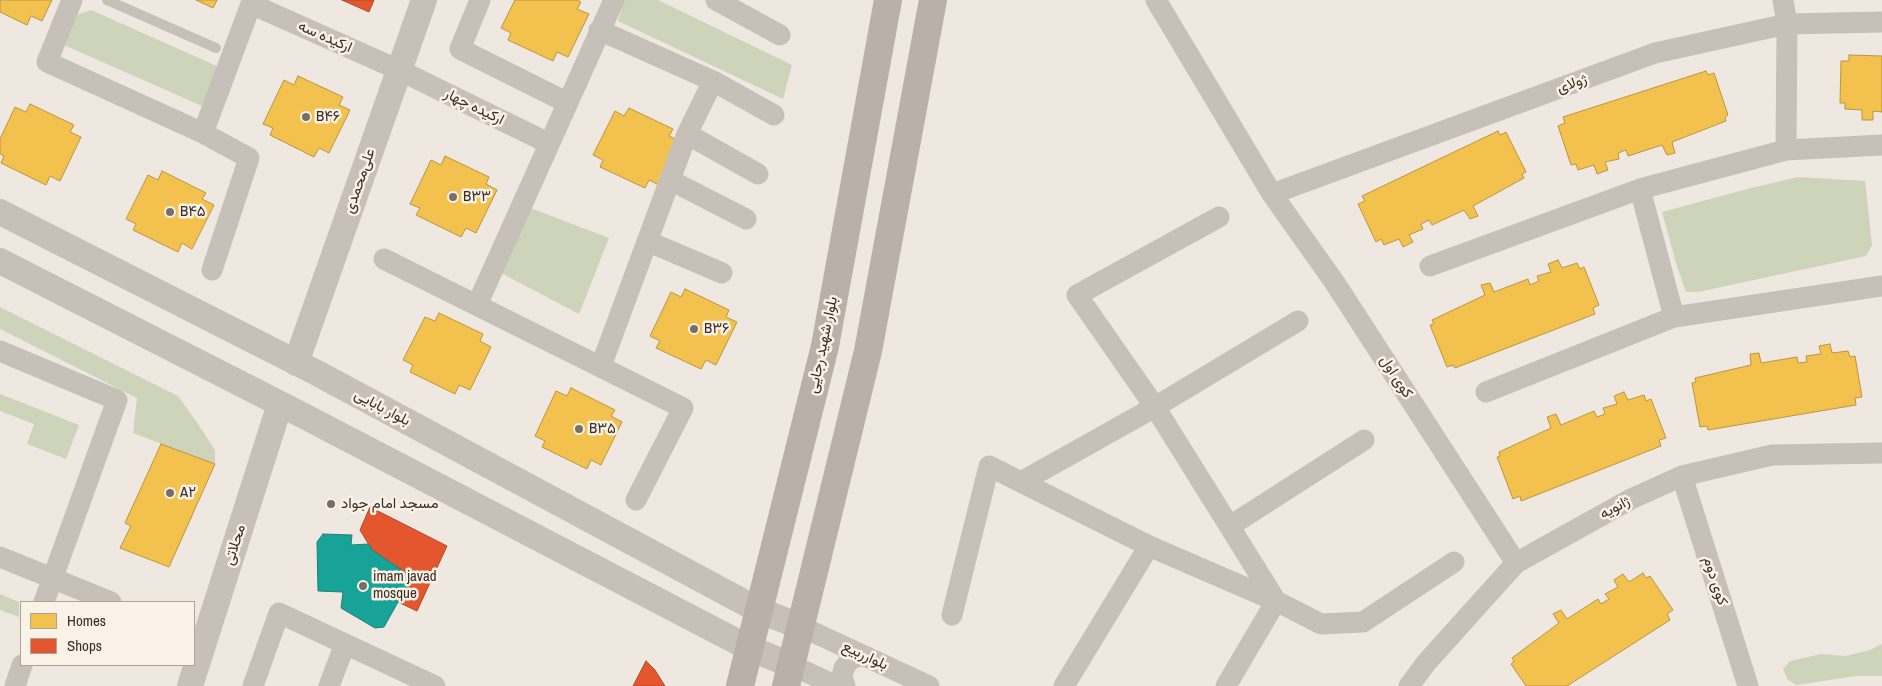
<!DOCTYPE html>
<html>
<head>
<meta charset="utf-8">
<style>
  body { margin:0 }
  #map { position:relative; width:1882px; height:686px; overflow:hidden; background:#eee8e0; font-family:"Archivo Narrow",sans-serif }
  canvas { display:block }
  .legend { position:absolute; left:20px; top:601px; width:175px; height:65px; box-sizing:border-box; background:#fbf2e7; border:1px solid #ada39a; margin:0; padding:6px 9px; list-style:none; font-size:15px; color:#382d27 }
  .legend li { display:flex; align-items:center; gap:10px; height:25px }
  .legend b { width:25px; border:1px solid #ada39a }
</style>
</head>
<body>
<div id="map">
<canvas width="1882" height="686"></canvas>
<ul class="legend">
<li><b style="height:14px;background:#f2c14e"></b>Homes</li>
<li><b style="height:14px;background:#e4572e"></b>Shops</li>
</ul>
</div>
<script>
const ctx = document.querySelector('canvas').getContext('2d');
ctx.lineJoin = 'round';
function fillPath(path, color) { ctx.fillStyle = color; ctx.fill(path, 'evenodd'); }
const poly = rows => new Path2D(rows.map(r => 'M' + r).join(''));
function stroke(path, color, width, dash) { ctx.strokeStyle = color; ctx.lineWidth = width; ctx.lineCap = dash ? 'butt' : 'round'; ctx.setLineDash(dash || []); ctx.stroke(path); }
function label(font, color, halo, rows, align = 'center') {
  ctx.font = font + ' "Archivo Narrow",Vazirmatn,sans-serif'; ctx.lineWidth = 5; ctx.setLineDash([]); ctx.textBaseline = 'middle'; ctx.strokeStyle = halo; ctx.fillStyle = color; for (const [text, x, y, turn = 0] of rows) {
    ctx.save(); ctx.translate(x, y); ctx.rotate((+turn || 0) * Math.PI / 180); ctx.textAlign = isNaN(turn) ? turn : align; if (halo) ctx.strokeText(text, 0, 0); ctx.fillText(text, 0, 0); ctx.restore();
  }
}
fillPath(poly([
  [624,0,658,0,792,65,783,99,618,21],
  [91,10,219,67,202,106,64,45,77,15],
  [1798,177,1865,181,1872,245,1866,256,1698,292,1686,292,1676,263,1662,212,1751,188],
  [528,207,609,238,579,314,501,273],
  [0,307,178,396,198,424,215,450,215,464,133,433,137,398,0,329],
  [0,394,79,425,66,459,27,444,34,424,0,411],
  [0,594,19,602,19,617,0,610],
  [1882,644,1882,676,1856,676,1796,685,1788,680,1783,669,1790,661,1821,654,1846,656,1870,650]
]), '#ced4b9');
const homes = poly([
  [0,0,52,0,42,21,31,16,27,25,0,12,0,0],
  [196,0,217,0,213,8,196,0],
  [515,0,577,0,581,2,577,9,589,14,568,57,557,52,553,61,508,40,511,33,501,28,515,0],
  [1849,55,1882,56,1882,112,1873,111,1873,120,1862,120,1862,110,1845,109,1845,103,1840,103,1841,61,1849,61,1849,55],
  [1706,71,1708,75,1714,73,1728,115,1725,117,1726,121,1672,142,1675,153,1667,155,1662,145,1628,156,1626,150,1618,153,1619,159,1605,162,1608,170,1597,174,1594,165,1578,170,1576,164,1571,165,1558,126,1565,123,1563,117,1706,71],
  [298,76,343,97,339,105,350,110,329,153,319,148,314,157,270,135,273,128,263,124,284,80,294,85,298,76],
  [30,104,74,125,70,132,81,137,60,181,50,176,46,185,1,163,4,156,0,154,0,139,15,107,26,112,30,104],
  [629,108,673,129,669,136,680,141,659,185,649,180,645,188,600,167,603,160,593,155,615,111,624,116,629,108],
  [1498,131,1500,135,1506,132,1526,172,1522,174,1524,178,1473,206,1478,216,1470,219,1464,210,1432,225,1429,220,1421,224,1423,229,1409,235,1413,242,1403,247,1399,239,1384,245,1381,239,1376,242,1358,204,1365,201,1362,196,1498,131],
  [445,156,489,177,486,184,497,190,476,233,466,228,461,237,416,215,420,208,410,204,431,160,441,165,445,156],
  [162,171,206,193,202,199,214,205,192,249,182,243,178,252,133,230,136,224,126,219,148,175,158,180,162,171],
  [1558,260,1562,268,1577,263,1580,269,1584,267,1599,305,1593,308,1595,314,1455,368,1453,365,1447,367,1430,325,1434,324,1432,320,1485,295,1481,285,1490,283,1494,292,1528,279,1530,285,1539,281,1537,276,1551,272,1548,264,1558,260],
  [685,289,729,310,726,317,737,322,716,365,706,360,701,369,656,348,660,341,650,336,671,292,681,297,685,289],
  [439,313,483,334,480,341,491,347,470,390,459,385,455,394,410,372,413,365,403,360,425,317,435,321,439,313],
  [1830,344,1832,353,1848,351,1850,357,1855,356,1862,397,1855,398,1856,405,1708,430,1707,426,1700,427,1692,383,1696,382,1695,378,1751,365,1750,354,1759,353,1761,363,1797,357,1798,363,1807,362,1806,356,1821,354,1819,346,1830,344],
  [571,388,615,410,611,416,622,422,601,465,591,460,587,469,542,447,545,441,535,436,556,391,567,396,571,388],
  [1624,392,1628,400,1644,395,1646,401,1651,399,1666,438,1659,440,1661,446,1521,501,1520,496,1513,499,1497,457,1500,456,1499,452,1551,428,1547,417,1556,414,1561,425,1594,411,1597,417,1605,414,1603,408,1617,404,1614,396,1624,392],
  [161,444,215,464,169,567,120,548,131,526,125,523,161,444],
  [1643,573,1646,578,1650,576,1673,610,1667,614,1670,620,1567,686,1526,686,1511,664,1514,661,1512,658,1559,623,1553,614,1561,610,1567,619,1598,599,1601,604,1609,599,1605,594,1618,587,1614,580,1623,574,1629,582,1643,573]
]);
fillPath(homes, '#f2c14e');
stroke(homes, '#ba9542', 1);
const shops = poly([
  [342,0,374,0,369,12,342,0],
  [370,507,447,546,417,611,398,602,412,577,372,550,360,530,370,507],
  [646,661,655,670,665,686,633,686,646,661]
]);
fillPath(shops, '#e4572e');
stroke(shops, '#b04a2c', 1);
const public = poly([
  [323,534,352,535,351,545,369,544,372,550,412,577,384,627,375,628,341,608,343,592,318,591,317,542,323,534]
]);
fillPath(public, '#17a398');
stroke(public, '#218076', 1);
stroke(poly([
  [107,0,216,48]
]), '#c7c0b9', 10);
stroke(poly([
  [72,0,47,62,203,133,251,4,399,70,548,143],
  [480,0,460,49,566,102],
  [716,0,780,35],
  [1156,0,1272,194,1335,283,1516,563],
  [1783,0,1787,24,1786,150,1882,145],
  [599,30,713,81,774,115],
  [203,133,249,158,212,270],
  [687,134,758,174],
  [670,180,746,219],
  [1640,189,1674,317],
  [1272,194,1655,53,1787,24,1882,22],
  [1219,217,1077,295,1155,407,1276,601,1226,686],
  [647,241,722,273],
  [384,259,683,408,636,500],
  [1430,266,1640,189,1786,150],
  [477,305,614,0],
  [0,351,117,400,44,602],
  [601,366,687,134,713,81],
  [1486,392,1674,317,1882,286],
  [1682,476,1748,686],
  [1021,482,1155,407,1298,321],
  [1230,526,1364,440],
  [0,557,111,602],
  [952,615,989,466,1149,546,1276,601,1321,624,1363,622,1454,562],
  [800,626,929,686],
  [791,665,837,686],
  [15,686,22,665],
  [253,686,279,613,435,686],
  [329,686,345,644],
  [845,686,842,676,844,668,849,661,856,657,864,656],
  [1064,686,1149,546],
  [1409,686,1426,663,1516,563,1631,499,1682,476,1772,455,1882,453]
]), '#c7c0b9', 21);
stroke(poly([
  [0,212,317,373,760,611,800,626],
  [0,261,302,415,749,648,791,665],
  [296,363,424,0],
  [190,686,280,404]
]), '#c7c0b9', 26);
stroke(poly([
  [740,686,825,346,888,0],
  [786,686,868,351,933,0]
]), '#b8b0a9', 28);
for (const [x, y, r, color] of [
  [306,117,5,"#786e68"],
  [453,197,5,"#786e68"],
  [170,212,5,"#786e68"],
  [694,329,5,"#786e68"],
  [579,429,5,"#786e68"],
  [170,493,5,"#786e68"],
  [331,504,5,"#786e68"],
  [363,586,5,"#786e68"]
]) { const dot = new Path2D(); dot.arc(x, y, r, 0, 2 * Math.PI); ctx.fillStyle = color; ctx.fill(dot); stroke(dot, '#fbf2e7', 2); }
label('15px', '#382d27', '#fbf2e7', [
  ["ارکیده سه",325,37,24],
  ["ژولای",1572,84,-20],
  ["ارکیده چهار",474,107,26],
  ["علی‌محمدی",360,181,-71],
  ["بلوار شهید رجایی",823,345,-78],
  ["کوی اول",1396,377,57],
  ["بلوار بابایی",382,408,28],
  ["ژانویه",1615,508,-28],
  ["محلاتی",235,545,-72],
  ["کوی دوم",1715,581,72],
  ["بلوارربیع",865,656,25]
]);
label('15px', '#382d27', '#fbf2e7', [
  ["B۴۶",316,117],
  ["B۳۳",463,197],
  ["B۴۵",180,212],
  ["B۳۶",704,329],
  ["B۳۵",589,429],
  ["A۲",180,493],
  ["مسجد امام جواد",341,504],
  ["imam javad",373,577],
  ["mosque",373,594]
], 'left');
</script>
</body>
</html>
